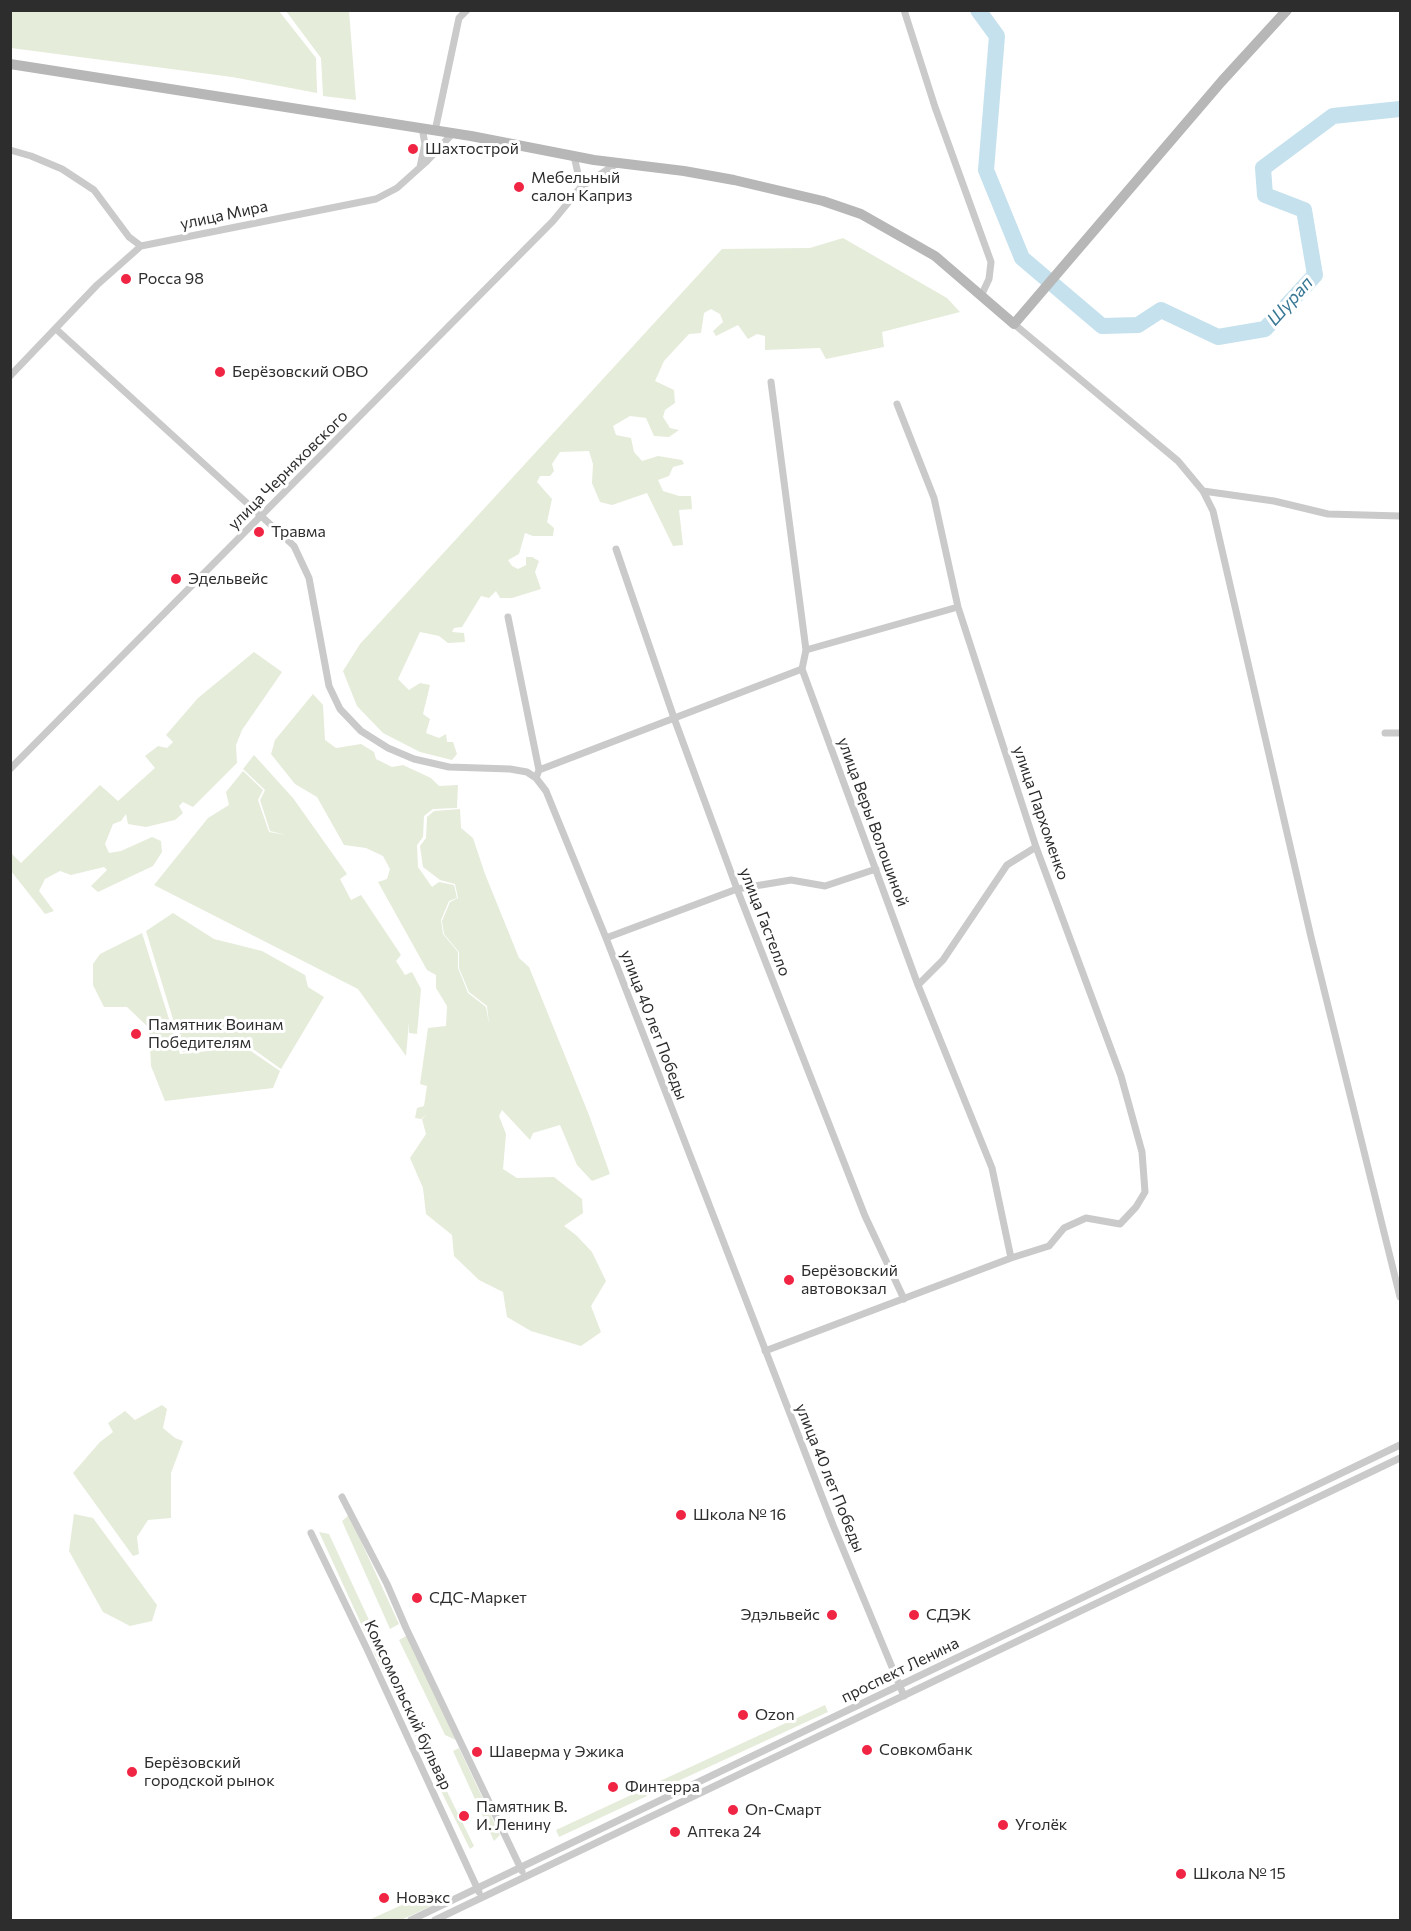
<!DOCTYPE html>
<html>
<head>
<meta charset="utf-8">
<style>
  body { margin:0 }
  #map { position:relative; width:1411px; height:1931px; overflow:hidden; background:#fff; font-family:Commissioner,sans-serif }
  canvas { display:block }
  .frame { position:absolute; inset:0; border:12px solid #2d2d2d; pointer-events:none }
</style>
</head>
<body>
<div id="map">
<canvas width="1411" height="1931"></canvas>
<div class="frame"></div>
</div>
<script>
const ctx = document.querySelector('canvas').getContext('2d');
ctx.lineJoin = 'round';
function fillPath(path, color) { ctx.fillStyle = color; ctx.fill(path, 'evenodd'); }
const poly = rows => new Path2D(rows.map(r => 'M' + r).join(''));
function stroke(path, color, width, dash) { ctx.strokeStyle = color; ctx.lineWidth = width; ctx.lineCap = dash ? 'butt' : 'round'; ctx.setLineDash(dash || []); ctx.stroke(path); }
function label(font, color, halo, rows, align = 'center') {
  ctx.font = font + ' Commissioner,sans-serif'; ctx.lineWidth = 6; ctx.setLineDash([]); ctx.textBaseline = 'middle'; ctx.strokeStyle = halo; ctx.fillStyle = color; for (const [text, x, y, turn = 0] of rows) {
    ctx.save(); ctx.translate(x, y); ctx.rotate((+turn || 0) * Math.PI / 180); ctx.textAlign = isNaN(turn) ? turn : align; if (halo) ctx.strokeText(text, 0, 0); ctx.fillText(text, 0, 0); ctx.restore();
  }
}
fillPath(poly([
  [10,11,279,11,316,58,317,93,232,77,11,48],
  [286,11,349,11,356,100,323,96,321,58],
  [843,238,947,298,960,312,882,332,884,347,826,359,820,348,765,350,765,336,757,334,748,339,738,325,716,336,713,331,723,322,720,314,711,309,704,313,701,333,689,334,664,361,655,381,674,390,675,403,665,410,663,417,670,428,679,430,669,437,654,436,646,418,630,416,613,426,616,435,631,438,634,452,642,461,658,456,682,460,684,464,673,467,669,476,658,480,663,491,679,496,691,496,692,509,679,510,683,545,673,546,647,493,612,505,600,502,592,483,593,464,589,451,560,452,552,464,554,471,550,476,540,476,537,482,552,499,547,522,554,528,553,536,533,536,525,533,519,554,508,560,512,566,518,569,526,565,526,557,532,557,539,561,535,572,541,589,512,598,500,598,496,591,489,598,481,596,462,627,454,628,452,632,464,633,465,642,448,643,439,636,420,632,398,679,409,690,420,683,430,685,423,714,430,719,426,733,439,738,446,734,447,742,453,742,457,754,452,760,420,752,383,733,357,706,343,671,360,644,722,249,810,248],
  [254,652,282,672,242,730,236,745,237,763,193,807,183,802,179,806,183,813,175,820,146,827,128,824,126,814,121,821,113,824,105,844,109,853,121,851,152,837,161,841,162,852,153,866,98,892,91,886,107,870,104,867,71,875,60,871,45,879,39,891,54,911,45,914,11,871,11,853,21,863,100,785,118,801,155,768,145,756,158,746,167,748,173,742,166,735,198,698],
  [313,694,323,705,325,740,336,748,361,744,374,752,376,759,392,767,403,765,431,778,439,786,458,785,457,808,433,809,424,816,423,837,417,845,418,867,432,887,439,882,454,885,457,898,449,901,441,920,443,934,458,952,458,968,468,993,486,1007,489,1024,487,1006,469,992,459,968,459,952,444,934,442,921,450,902,458,898,455,884,440,880,423,867,420,846,426,838,427,817,434,811,460,809,461,828,473,838,485,874,519,958,529,967,589,1115,610,1174,592,1181,577,1165,560,1125,533,1133,530,1140,502,1110,499,1116,506,1134,503,1169,517,1178,554,1177,582,1199,583,1213,564,1226,576,1235,592,1252,606,1281,591,1306,601,1332,581,1346,531,1331,507,1317,503,1292,479,1280,454,1256,452,1235,426,1214,423,1188,410,1158,426,1134,422,1119,428,1113,421,1119,415,1118,417,1108,424,1106,427,1086,420,1084,428,1028,446,1026,447,1006,436,988,436,975,427,970,378,882,387,879,390,869,383,856,366,848,344,845,317,797,295,784,271,754,275,740],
  [254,755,293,798,347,874,340,879,351,900,361,895,401,955,396,961,405,975,412,972,421,989,417,1034,409,1033,409,1022,406,1056,358,989,154,885,208,818,229,805,226,792,243,771,263,790,258,800,269,832,286,835,270,831,260,800,265,790,243,769],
  [173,913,214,939,262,951,305,975,308,987,324,997,281,1069,246,1044,183,1052,146,931],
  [142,933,180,1054,245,1047,280,1071,273,1088,165,1101,151,1066,149,1028,127,1007,104,1007,93,985,93,964,100,954],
  [162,1405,167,1409,163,1428,175,1438,183,1441,171,1473,171,1518,148,1520,137,1537,139,1554,133,1556,73,1473,100,1442,113,1432,108,1423,125,1411,135,1420],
  [74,1514,93,1518,157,1605,152,1621,130,1626,103,1612,69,1551],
  [349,1515,399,1624,390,1629,342,1521],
  [319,1532,329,1534,376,1635,369,1641],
  [408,1635,456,1740,445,1735,399,1640],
  [381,1647,427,1744,423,1751,373,1651],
  [825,1705,828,1712,663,1788,660,1781],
  [459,1748,500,1835,494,1841,453,1751],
  [430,1757,474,1846,470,1849,425,1759],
  [644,1789,647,1796,559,1837,556,1830],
  [432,1891,438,1903,401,1920,369,1920]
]), '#e5ecda');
stroke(poly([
  [978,10,997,36,986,170,1022,258,1102,326,1138,325,1161,310,1218,337,1265,329,1315,275,1304,210,1265,195,1263,168,1333,116,1400,109]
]), '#c4e1ed', 16);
stroke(poly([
  [904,10,935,107,991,262,989,279,981,296],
  [435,131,459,18,467,10],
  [10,150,31,156,62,169,94,190,129,237,141,246],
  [420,167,425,144,422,128],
  [581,187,616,164],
  [1014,324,1178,461,1203,491,1213,511,1311,937,1400,1297],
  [56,329,294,546,309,578,329,686,340,709,361,731,388,748,414,759,449,767,510,769,527,772,536,778,546,791,606,938,833,1525,904,1696],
  [10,376,97,285,141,246,376,199,397,188,426,162,453,133],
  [771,382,806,650,802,669,918,985,992,1168,1011,1258],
  [1203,491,1274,501,1328,514,1400,516],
  [616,549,674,718,737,889,865,1216,904,1299],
  [508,617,539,770],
  [806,650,958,607],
  [1385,733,1400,733],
  [10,769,553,221,581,187,574,156],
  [536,778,539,770,802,669],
  [606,938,737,889,791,880,825,886,876,869],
  [918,985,943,960,1007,865,1036,847],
  [765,1351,1011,1258,1049,1246,1064,1228,1086,1218,1120,1224,1136,1207,1145,1192,1142,1152,1121,1076,1036,847,958,607,934,498,897,404],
  [342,1497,387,1584,406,1628,522,1871],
  [311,1533,367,1649,479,1892],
  [411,1920,1400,1445],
  [435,1920,1400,1458]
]), '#cacaca', 7);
stroke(poly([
  [10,64,471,136,594,160,684,171,734,180,823,201,861,214,935,256,1014,324,1222,81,1287,10]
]), '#b7b7b7', 10);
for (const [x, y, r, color] of [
  [413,149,6,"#f02443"],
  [519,187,6,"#f02443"],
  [126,279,6,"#f02443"],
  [220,372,6,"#f02443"],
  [259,532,6,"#f02443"],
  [176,579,6,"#f02443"],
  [136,1034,6,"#f02443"],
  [789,1280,6,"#f02443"],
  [681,1515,6,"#f02443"],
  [417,1598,6,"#f02443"],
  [832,1615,6,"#f02443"],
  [914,1615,6,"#f02443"],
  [743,1715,6,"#f02443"],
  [867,1750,6,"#f02443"],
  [477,1752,6,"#f02443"],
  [132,1772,6,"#f02443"],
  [613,1787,6,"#f02443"],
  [733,1810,6,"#f02443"],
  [464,1816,6,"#f02443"],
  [1003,1825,6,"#f02443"],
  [675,1832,6,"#f02443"],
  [1181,1874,6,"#f02443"],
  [384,1898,6,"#f02443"]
]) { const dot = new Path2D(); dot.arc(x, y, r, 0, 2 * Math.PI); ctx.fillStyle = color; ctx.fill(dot); stroke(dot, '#fff', 2); }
label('16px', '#2d2d2d', '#fff', [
  ["Шахтострой",425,149],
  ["Мебельный",531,178],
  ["салон Каприз",531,196],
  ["Росса 98",138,279],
  ["Берёзовский ОВО",232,372],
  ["Травма",271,532],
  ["Эдельвейс",188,579],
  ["Памятник Воинам",148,1025],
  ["Победителям",148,1043],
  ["Берёзовский",801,1271],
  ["автовокзал",801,1289],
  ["Школа № 16",693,1515],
  ["СДС-Маркет",429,1598],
  ["Эдэльвейс",820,1615,"right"],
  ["СДЭК",926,1615],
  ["Ozon",755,1715],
  ["Совкомбанк",879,1750],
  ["Шаверма у Эжика",489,1752],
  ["Берёзовский",144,1763],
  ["городской рынок",144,1781],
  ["Финтерра",625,1787],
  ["Памятник В.",476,1807],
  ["И. Ленину",476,1825],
  ["On-Смарт",745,1810],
  ["Уголёк",1015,1825],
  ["Аптека 24",687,1832],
  ["Школа № 15",1193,1874],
  ["Новэкс",396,1898]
], 'left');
label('16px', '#2d2d2d', '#fff', [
  ["улица Мира",224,215,-12],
  ["улица Черняховского",288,470,-45],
  ["улица Пархоменко",1041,813,71],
  ["улица Веры Волошиной",873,822,70],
  ["улица Гастелло",765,922,69],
  ["улица 40 лет Победы",654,1025,69],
  ["улица 40 лет Победы",830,1478,68],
  ["проспект Ленина",900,1670,-26],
  ["Комсомольский бульвар",408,1705,65]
]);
label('italic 18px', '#377794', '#fff', [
  ["Шурап",1290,301,-48]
]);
</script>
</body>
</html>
